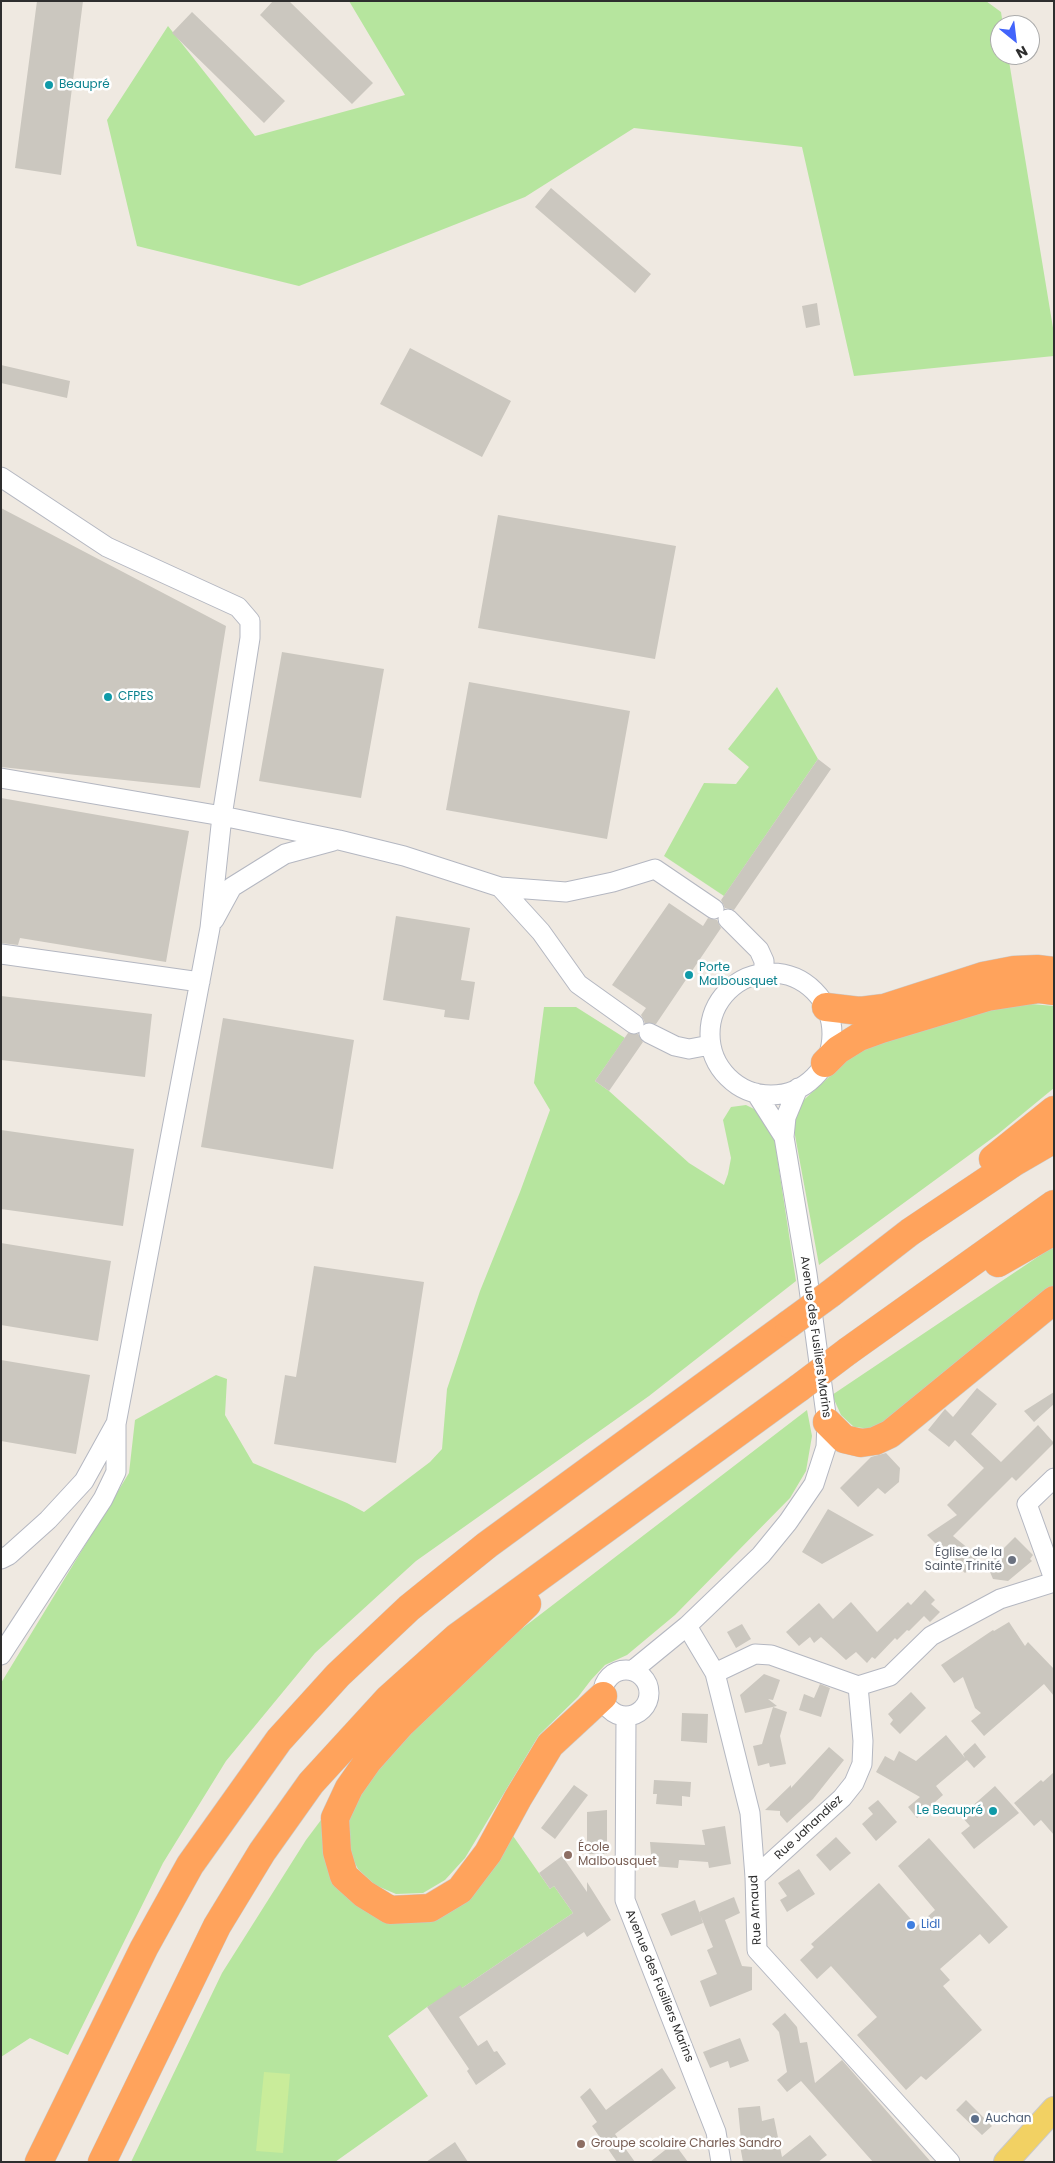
<!DOCTYPE html>
<html>
<head>
<meta charset="utf-8">
<style>
  body { margin:0 }
  #map { position:relative; width:1055px; height:2163px; overflow:hidden; background:#efe9e1; font-family:Poppins,sans-serif }
  canvas { display:block }
  .frame { position:absolute; inset:0; border:2px solid #2e2e2e; pointer-events:none }
  .north { position:absolute; left:990px; top:15px; width:50px; height:50px; box-sizing:border-box; background:#fff; border:1px solid #ababab; border-radius:50%; rotate:151deg; font-size:14px; font-weight:700; line-height:20px; text-align:center; color:#2e2e2e }
  .north::after { content:''; display:block; margin:auto; width:18px; height:22px; background:#4264fb; clip-path:polygon(50% 0,100% 100%,50% 72%,0 100%) }
</style>
</head>
<body>
<div id="map">
<canvas width="1055" height="2163"></canvas>
<div class="frame"></div>
<div class="north">N</div>
</div>
<script>
const ctx = document.querySelector('canvas').getContext('2d');
ctx.lineJoin = 'round';
function fillPath(path, color) { ctx.fillStyle = color; ctx.fill(path, 'evenodd'); }
const poly = rows => new Path2D(rows.map(r => 'M' + r).join(''));
function stroke(path, color, width, dash) { ctx.strokeStyle = color; ctx.lineWidth = width; ctx.lineCap = dash ? 'butt' : 'round'; ctx.setLineDash(dash || []); ctx.stroke(path); }
function label(font, color, halo, rows, align = 'center') {
  ctx.font = font + ' Poppins,sans-serif'; ctx.lineWidth = 5; ctx.setLineDash([]); ctx.textBaseline = 'middle'; ctx.strokeStyle = halo; ctx.fillStyle = color; for (const [text, x, y, turn = 0] of rows) {
    ctx.save(); ctx.translate(x, y); ctx.rotate((+turn || 0) * Math.PI / 180); ctx.textAlign = isNaN(turn) ? turn : align; if (halo) ctx.strokeText(text, 0, 0); ctx.fillText(text, 0, 0); ctx.restore();
  }
}
fillPath(poly([
  [349,1,986,1,1001,12,1003,25,1000,25,1000,55,1008,55,1054,334,1054,356,854,376,802,147,634,128,525,197,299,286,137,246,107,120,168,26,255,136,405,95],
  [777,687,818,759,724,896,664,856,704,783,736,784,749,767,728,749],
  [1020,1003,1054,1006,1054,1088,998,1134,819,1265,794,1130,795,1108,830,1076,845,1056,868,1039],
  [544,1007,576,1007,625,1038,595,1081,609,1091,689,1163,724,1185,728,1174,731,1158,723,1120,731,1107,746,1105,764,1114,774,1136,796,1281,649,1396,416,1561,315,1653,226,1761,163,1863,68,2055,30,2038,1,2057,1,1683,129,1473,135,1420,216,1375,227,1379,225,1415,253,1463,347,1503,364,1512,430,1462,442,1449,447,1389,480,1291,520,1192,550,1110,534,1083],
  [1054,1246,1054,1289,898,1418,872,1429,854,1427,841,1415,832,1395],
  [807,1410,812,1436,806,1471,790,1498,675,1615,627,1655,605,1665,591,1680,578,1697,539,1735,465,1858,445,1880,423,1893,396,1894,375,1885,358,1869,348,1850,346,1819,366,1780,451,1683],
  [330,1808,326,1859,423,1919,511,1833,550,1889,554,1886,573,1913,462,1988,427,2007,388,2036,428,2096,335,2162,131,2162,222,1973,306,1840]
]), '#b6e59e');
fillPath(poly([
  [264,2072,290,2074,283,2153,256,2151]
]), '#c9ec9a');
fillPath(poly([
  [37,1,83,1,61,175,15,168],
  [273,1,289,1,373,83,352,104,260,15],
  [192,12,285,101,264,123,172,33],
  [551,188,651,274,635,293,535,207],
  [817,303,820,325,806,328,802,306],
  [410,348,511,401,482,457,380,404],
  [1,365,70,381,67,398,1,383],
  [1,508,226,626,200,788,1,767],
  [498,515,676,546,655,659,478,628],
  [282,652,384,669,361,798,259,781],
  [469,682,630,711,607,839,446,810],
  [818,759,831,769,734,910,725,908,721,900],
  [1,798,189,831,166,962,20,938,18,945,1,943],
  [669,903,703,926,708,918,717,920,721,928,656,1024,645,1023,641,1015,646,1008,612,985],
  [396,916,470,928,461,980,475,982,469,1020,444,1017,445,1010,383,1000],
  [1,996,152,1014,145,1077,1,1060],
  [223,1018,354,1040,333,1169,201,1147],
  [628,1033,638,1034,643,1042,609,1091,595,1081],
  [1,1130,134,1149,123,1226,1,1209],
  [1,1243,111,1261,98,1341,1,1325],
  [314,1266,424,1282,396,1463,274,1444,285,1375,296,1377],
  [1,1360,90,1375,76,1454,1,1441],
  [977,1388,997,1404,971,1434,1001,1462,1038,1425,1054,1443,1016,1481,1012,1477,953,1536,980,1558,965,1573,927,1535,957,1515,947,1505,984,1468,955,1440,949,1447,928,1430,945,1409,953,1417],
  [1054,1392,1054,1404,1034,1422,1024,1411],
  [886,1453,900,1468,899,1482,885,1494,878,1488,858,1507,840,1488,871,1457],
  [828,1509,874,1535,822,1564,802,1552],
  [1015,1537,1033,1555,1030,1559,1032,1561,1008,1581,993,1579,987,1565],
  [925,1590,935,1600,931,1604,940,1612,930,1622,924,1616,909,1631,907,1630,897,1640,895,1638,875,1659,872,1657,867,1663,856,1652,846,1660,821,1637,814,1643,810,1637,799,1646,786,1632,819,1603,833,1619,851,1602,877,1632,908,1602,911,1605],
  [1009,1622,1025,1646,1028,1642,1054,1669,1054,1696,1044,1684,984,1736,971,1721,981,1713,975,1708,963,1677,954,1683,941,1665,993,1630,994,1631],
  [742,1624,751,1639,736,1648,727,1632],
  [764,1674,780,1680,773,1700,768,1699,777,1706,745,1713,740,1695],
  [820,1684,830,1688,821,1717,799,1710,804,1694,814,1698],
  [911,1692,926,1708,900,1734,890,1724,893,1720,888,1714],
  [773,1707,787,1712,780,1736,786,1764,770,1767,769,1763,758,1766,753,1746,762,1744],
  [682,1713,708,1714,707,1743,681,1741],
  [946,1735,965,1758,963,1754,975,1743,986,1757,974,1768,967,1760,936,1786,943,1795,917,1818,908,1807,920,1797,876,1772,885,1756,894,1761,899,1751,916,1761],
  [829,1747,844,1760,813,1799,787,1823,780,1815,780,1811,765,1810,791,1785,791,1788],
  [1054,1772,1054,1835,1041,1820,1034,1826,1014,1803,1041,1780,1043,1782],
  [654,1780,691,1782,690,1797,682,1796,682,1806,656,1804,657,1794,653,1794],
  [574,1785,588,1795,555,1839,541,1828],
  [995,1786,1019,1813,974,1849,961,1833,970,1826,961,1816],
  [878,1800,897,1822,876,1841,862,1824,873,1814,868,1808],
  [607,1810,607,1854,587,1854,587,1812],
  [725,1826,731,1864,709,1868,708,1862,679,1860,678,1868,652,1866,650,1842,705,1845,702,1830],
  [836,1837,851,1853,830,1871,816,1855],
  [929,1838,1008,1927,989,1944,980,1934,940,1969,950,1980,943,1986,982,2030,926,2080,921,2076,906,2090,857,2035,877,2017,831,1966,817,1979,800,1960,814,1947,811,1944,879,1883,917,1926,935,1910,898,1866],
  [562,1856,587,1892,587,1882,611,1920,587,1937,584,1932,459,2017,478,2046,487,2040,494,2052,497,2051,506,2064,476,2085,467,2071,469,2069,427,2007,460,1985,462,1988,573,1913,554,1886,550,1889,539,1873],
  [799,1869,815,1894,787,1912,780,1900,787,1896,778,1883],
  [734,1897,740,1913,725,1920,742,1966,752,1967,752,1990,710,2007,700,1981,717,1974,707,1950,713,1947,699,1912],
  [695,1900,703,1923,671,1936,661,1914],
  [785,2013,797,2027,800,2043,807,2042,815,2083,842,2060,931,2162,873,2162,801,2081,787,2092,777,2080,787,2072,779,2032,772,2024],
  [740,2038,749,2061,730,2068,728,2061,710,2068,703,2052],
  [662,2068,676,2088,615,2134,635,2162,617,2162,592,2126,597,2122,580,2097,590,2088,606,2110],
  [966,2100,992,2126,982,2135,956,2110],
  [760,2106,762,2121,774,2118,782,2157,810,2135,827,2155,818,2162,743,2162,739,2140,741,2140,738,2108],
  [455,2142,468,2162,426,2162],
  [674,2143,688,2162,650,2162]
]), '#cbc7bf');
const minor = poly([
  [1,477,107,547,238,607,250,621,250,638,222,816,210,928,116,1424,116,1472,103,1499,1,1655],
  [1,778,222,816,339,840,404,856,500,887,566,892,613,882,655,869,714,909],
  [500,887,541,932,578,984,634,1024],
  [728,919,759,950,764,961,764,973],
  [214,920,232,887,285,854,333,841],
  [1,954,200,982],
  '710 1034a61 61 0 1 1 122 0a61 61 0 1 1-122 0Z',
  [649,1033,675,1046,689,1049,710,1045],
  [756,1093,784,1137],
  [1054,1478,1027,1504,1054,1579],
  [1,1559,9,1555,48,1520,84,1481,115,1425],
  [687,1626,715,1673,750,1813,755,1877,757,1950,950,2162],
  '603 1693a23 23 0 1 1 46 0a23 23 0 1 1-46 0Z',
  [632,1671,687,1626,761,1555,788,1522,814,1484,826,1447,827,1422,807,1274,784,1137,786,1117,798,1088],
  [715,1673,755,1654,771,1655,858,1686,890,1676,931,1636,1000,1599,1054,1582],
  [626,1716,625,1900,716,2132,721,2162],
  [755,1877,842,1798,854,1783,862,1764,863,1741,858,1686]
]);
const major = poly([
  [1006,2162,1054,2109]
]);
const highway = poly([
  [826,1007,860,1011,884,1008,983,976,1014,970,1037,969,1054,971],
  [825,1063,838,1050,859,1037,881,1029,987,997,1039,989,1054,991],
  [993,1159,1054,1110],
  [998,1263,1054,1231],
  [830,1294,910,1232,1013,1163,1054,1139],
  [848,1351,1054,1204],
  [827,1422,844,1439,861,1443,875,1441,890,1434,1054,1300],
  [527,1604,402,1723,368,1761,349,1788,335,1818,337,1852,344,1876,364,1894,390,1910,430,1908,460,1890,488,1853,518,1798,550,1745,603,1696],
  [39,2162,144,1948,190,1865,279,1740,338,1675,409,1608,487,1545,789,1324],
  [102,2162,217,1926,262,1852,311,1783,388,1699,457,1637,799,1388]
]);
stroke(minor, '#b4b7c1', 21);
stroke(major, '#c9c9c9', 26);
stroke(highway, '#c9c9c9', 29);
stroke(minor, '#fff', 19);
stroke(major, '#f2d163', 24);
stroke(highway, '#ffa35c', 28);
const highwayBridge = poly([
  [789,1324,830,1294],
  [799,1388,848,1351]
]);
stroke(highwayBridge, '#c9c9c9', 29, []);
stroke(highwayBridge, '#ffa35c', 28);
for (const [x, y, r, color] of [
  [49,85,5,"#0f9aa8"],
  [108,697,5,"#0f9aa8"],
  [689,975,5,"#0f9aa8"],
  [1012,1560,5,"#6b7280"],
  [993,1811,5,"#0f9aa8"],
  [568,1855,5,"#8d6e63"],
  [911,1925,5,"#3f7fe0"],
  [975,2119,5,"#5c6f8a"],
  [581,2144,5,"#8d6e63"]
]) { const dot = new Path2D(); dot.arc(x, y, r, 0, 2 * Math.PI); ctx.fillStyle = color; ctx.fill(dot); stroke(dot, '#fff', 2); }
label('12px', '#0d838f', '#fff', [
  ["Beaupré",59,85],
  ["CFPES",118,697],
  ["Porte",699,968],
  ["Malbousquet",699,982],
  ["Le Beaupré",983,1811,"right"]
], 'left');
label('12px', '#2e2e2e', '#fff', [
  ["Avenue des Fusiliers Marins",815,1337,82],
  ["Rue Jahandiez",809,1828,-43],
  ["Rue Arnaud",756,1910,-93],
  ["Avenue des Fusiliers Marins",659,1986,68]
]);
label('12px', '#5b616d', '#fff', [
  ["Église de la",1002,1553],
  ["Sainte Trinité",1002,1567]
], 'right');
label('12px', '#785e54', '#fff', [
  ["École",578,1848],
  ["Malbousquet",578,1862],
  ["Groupe scolaire Charles Sandro",591,2144]
], 'left');
label('12px', '#366cbe', '#fff', [
  ["Lidl",921,1925]
], 'left');
label('12px', '#4e5e75', '#fff', [
  ["Auchan",985,2119]
], 'left');
</script>
</body>
</html>
